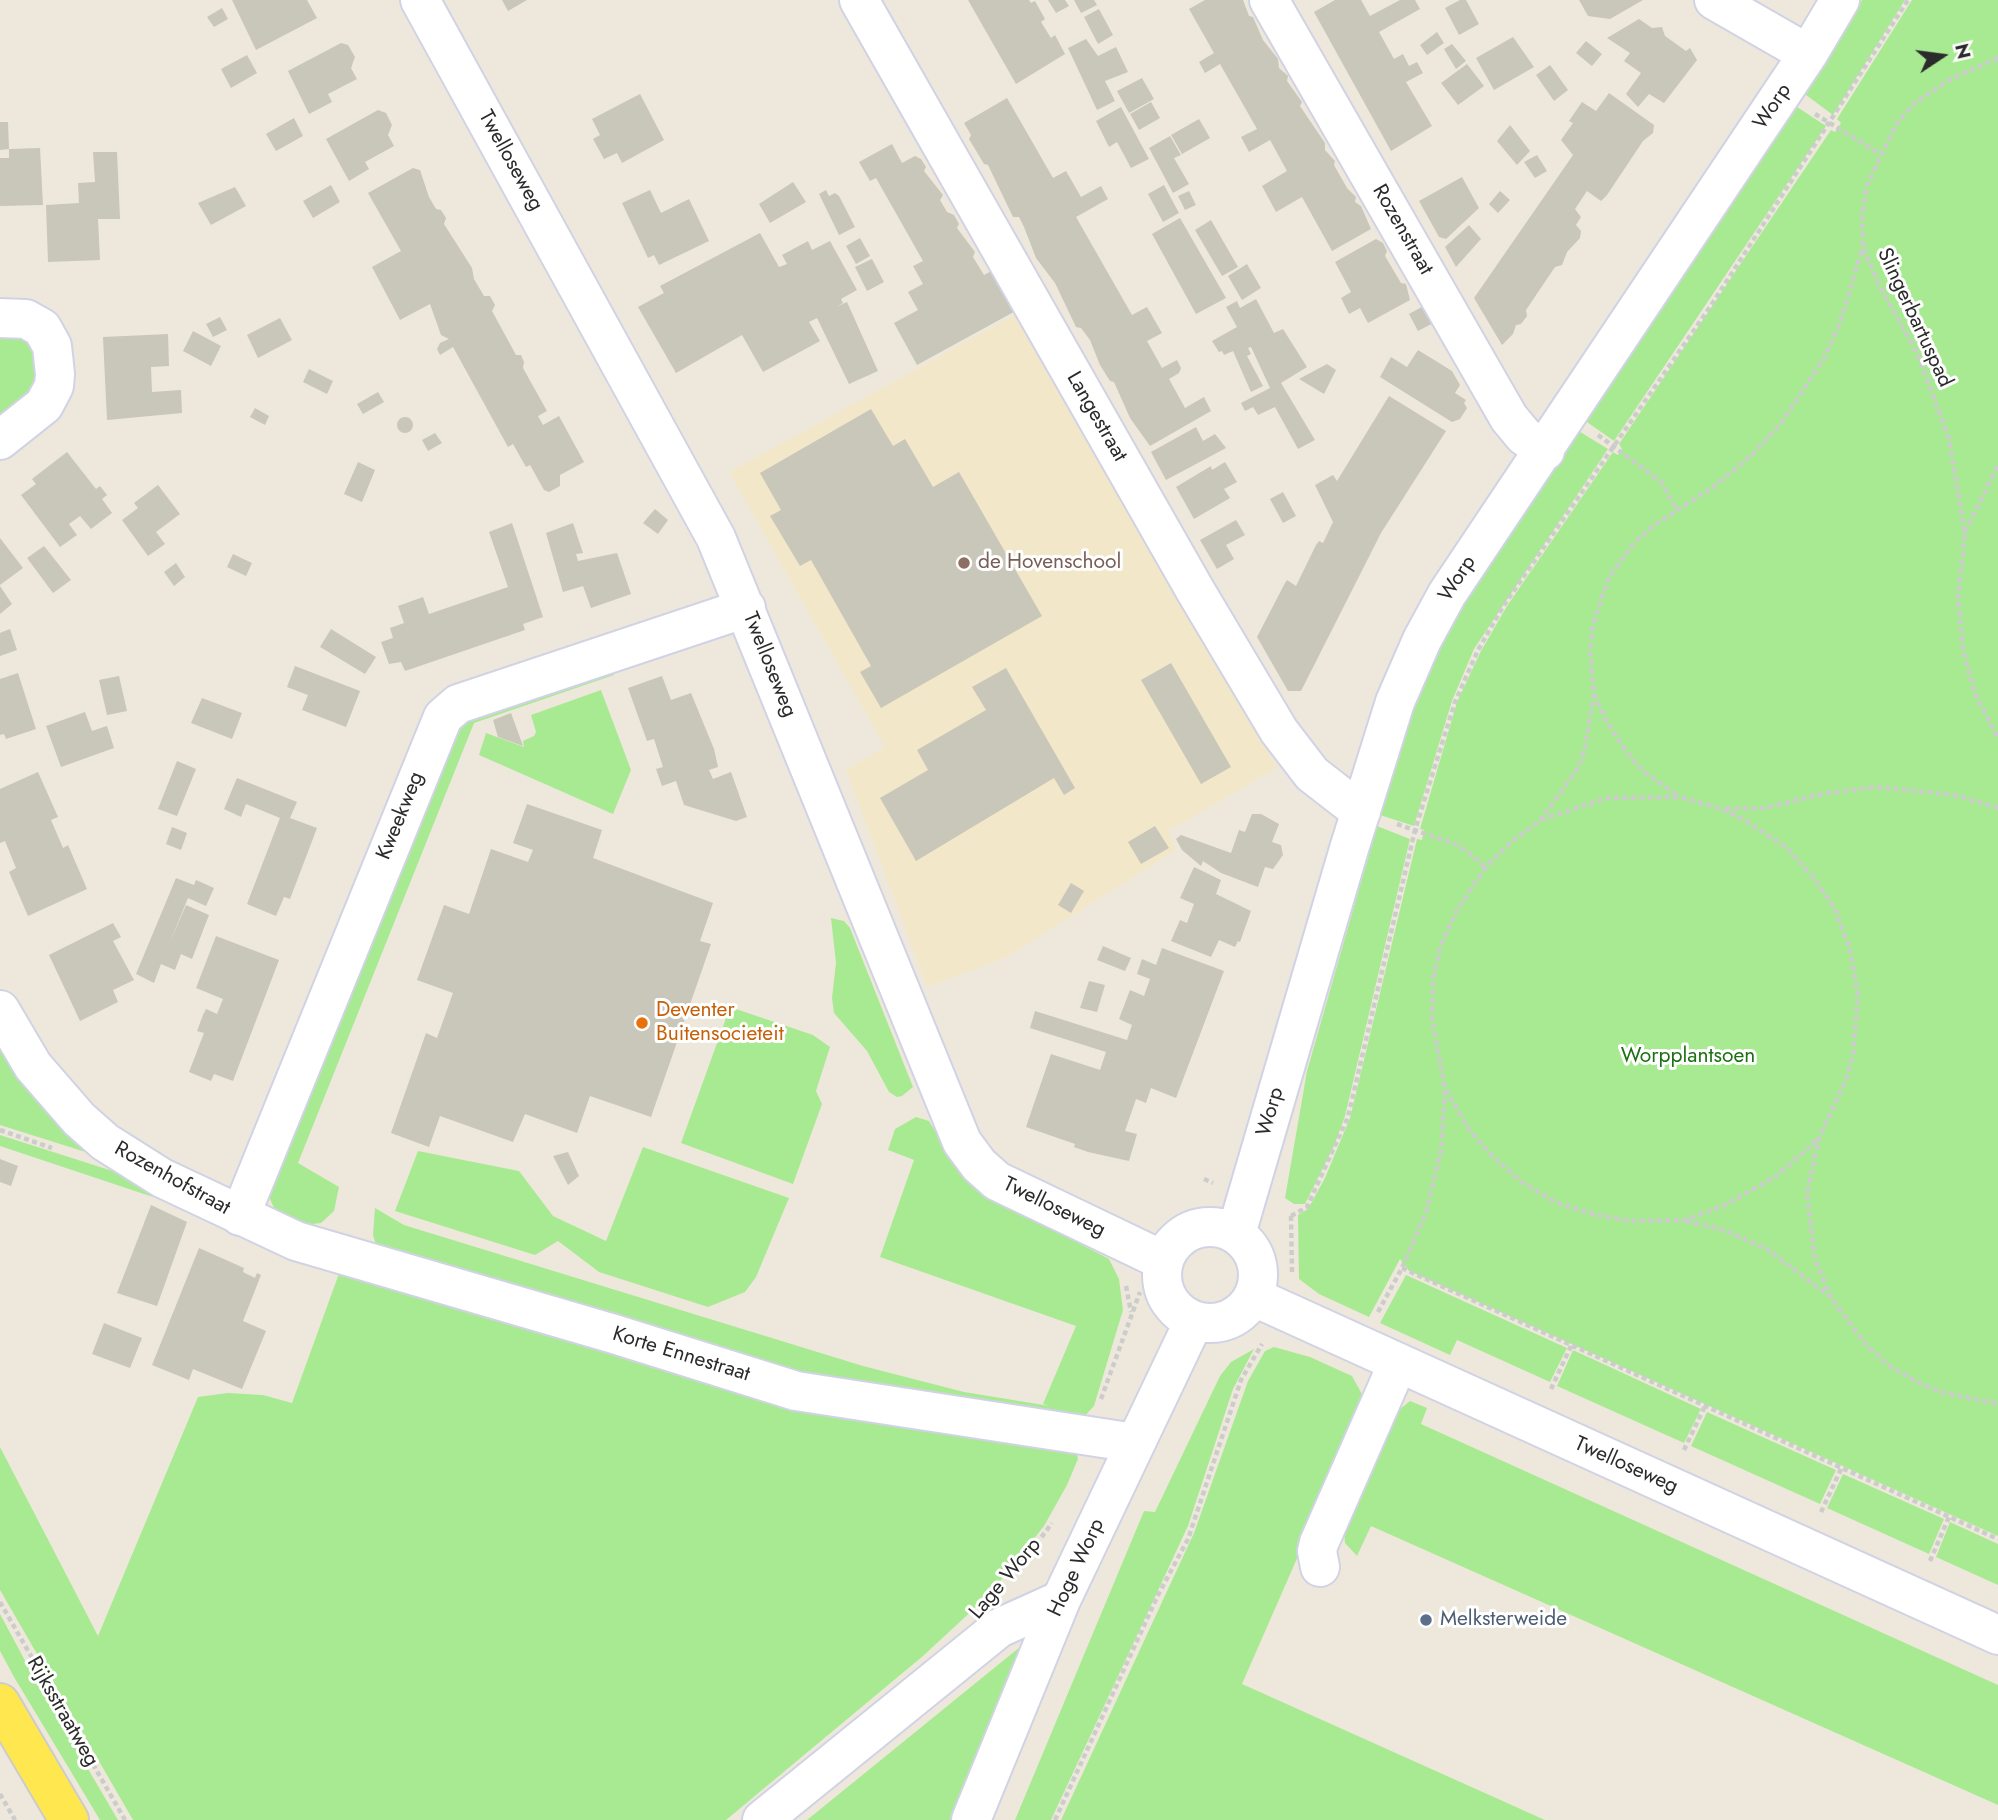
<!DOCTYPE html>
<html>
<head>
<meta charset="utf-8">
<style>
  body { margin:0 }
  #map { position:relative; width:1998px; height:1820px; overflow:hidden; background:#eee8dc; font-family:Jost,sans-serif }
  canvas { display:block }
  .north { position:absolute; left:1907px; top:21px; width:70px; height:70px; -webkit-text-stroke:5px #fff; paint-order:stroke; rotate:77deg; font-size:19px; font-weight:700; line-height:28px; text-align:center; color:#2b2b2b }
  .north::after { content:''; display:block; margin:auto; width:24px; height:32px; background:#2b2b2b; clip-path:polygon(50% 0,100% 100%,50% 72%,0 100%) }
</style>
</head>
<body>
<div id="map">
<canvas width="1998" height="1820"></canvas>
<div class="north">N</div>
</div>
<script>
const ctx = document.querySelector('canvas').getContext('2d');
ctx.lineJoin = 'round';
function fillPath(path, color) { ctx.fillStyle = color; ctx.fill(path, 'evenodd'); }
const poly = rows => new Path2D(rows.map(r => 'M' + r).join(''));
function stroke(path, color, width, dash) { ctx.strokeStyle = color; ctx.lineWidth = width; ctx.lineCap = dash ? 'butt' : 'round'; ctx.setLineDash(dash || []); ctx.stroke(path); }
function label(font, color, halo, rows, align = 'center') {
  ctx.font = font + ' Jost,sans-serif'; ctx.lineWidth = 6; ctx.setLineDash([]); ctx.textBaseline = 'middle'; ctx.strokeStyle = halo; ctx.fillStyle = color; for (const [text, x, y, turn = 0] of rows) {
    ctx.save(); ctx.translate(x, y); ctx.rotate((+turn || 0) * Math.PI / 180); ctx.textAlign = isNaN(turn) ? turn : align; if (halo) ctx.strokeText(text, 0, 0); ctx.fillText(text, 0, 0); ctx.restore();
  }
}
fillPath(poly([
  [1024,310,1277,768,1168,831,1176,850,1007,957,927,987,846,770,885,747,729,472]
]), '#f2e8c9');
fillPath(poly([
  [1862,0,1905,0,1833,115,1802,92,1844,33],
  [1912,0,1998,0,1998,1536,1409,1271,1400,1259,1369,1317,1319,1294,1299,1279,1298,1215,1308,1209,1325,1178,1350,1118,1417,839,1422,840,1424,830,1420,829,1457,702,1481,651,1507,606,1613,452,1618,455,1622,449,1619,444,1831,130,1835,132,1841,123,1837,119],
  [1794,105,1826,126,1614,441,1584,420],
  [0,333,27,340,37,350,38,388,0,422],
  [1577,430,1608,449,1474,649,1452,701,1414,826,1380,815,1408,718,1442,639],
  [610,667,614,675,474,723,298,1163,339,1187,334,1211,321,1223,298,1226,277,1214,269,1197,268,1184,458,725],
  [601,690,631,770,613,814,479,755,486,733,524,747,523,741,534,736,536,732,531,715],
  [1377,826,1410,839,1345,1116,1334,1146,1305,1204,1294,1204,1285,1198,1307,1071],
  [831,918,844,921,850,928,913,1087,902,1096,897,1097,889,1092,867,1051,834,1013,832,998,836,963],
  [730,1007,813,1035,830,1047,816,1091,822,1104,793,1184,681,1143],
  [0,1040,95,1155,0,1125],
  [916,1117,929,1121,949,1153,999,1201,1109,1259,1119,1279,1123,1310,1094,1406,1082,1419,831,1388,379,1254,373,1235,375,1208,404,1225,863,1366,964,1392,1050,1406,1043,1404,1076,1326,880,1257,914,1160,888,1150,895,1129],
  [0,1135,122,1174,168,1202,0,1146],
  [643,1147,789,1198,756,1277,745,1292,708,1307,599,1272,558,1241,535,1255,395,1211,418,1151,519,1171,553,1216,606,1241],
  [341,1268,1076,1450,1078,1459,1067,1485,1044,1526,990,1594,923,1656,726,1820,133,1820,0,1590,0,1447,98,1636,198,1397,228,1393,263,1395,292,1403],
  [1406,1275,1567,1348,1550,1382,1457,1340,1450,1355,1380,1323],
  [1274,1347,1310,1357,1352,1376,1363,1396,1362,1410,1242,1684,1545,1820,1061,1820,1194,1533,1248,1381,1265,1351],
  [1254,1349,1233,1389,1188,1526,1051,1820,1015,1820,1144,1511,1155,1512,1220,1376,1231,1362],
  [1573,1350,1701,1409,1684,1443,1557,1386],
  [1410,1401,1427,1408,1421,1424,1998,1685,1998,1805,1371,1526,1357,1556,1345,1543,1344,1532,1391,1416],
  [1707,1412,1836,1470,1820,1504,1691,1446],
  [1843,1474,1944,1519,1929,1554,1827,1508],
  [1950,1522,1998,1544,1998,1585,1936,1557],
  [0,1614,30,1670,118,1820,100,1820,14,1677,0,1651],
  [1020,1647,950,1820,807,1820]
]), '#a8ea92');
fillPath(poly([
  [232,0,307,0,317,18,256,50],
  [502,0,527,0,508,11],
  [968,0,1029,0,1031,3,1035,1,1045,19,1041,22,1051,38,1055,35,1065,54,1016,84],
  [1048,0,1065,0,1069,6,1056,13],
  [1074,0,1094,0,1097,5,1081,13],
  [1205,0,1243,0,1249,16,1253,17,1263,40,1278,59,1279,68,1288,76,1287,81,1302,102,1300,106,1325,143,1325,150,1335,161,1334,165,1347,188,1356,197,1355,202,1361,206,1371,229,1332,251,1302,197,1276,212,1262,186,1287,171,1270,140,1249,152,1241,137,1257,129,1220,64,1205,73,1199,62,1214,53,1189,9],
  [1335,0,1361,0,1370,16,1400,0,1415,0,1420,9,1379,32,1394,59,1403,54,1409,66,1417,62,1423,73,1406,82,1432,126,1391,151,1314,12],
  [1460,0,1466,0,1479,24,1459,35,1445,8],
  [1579,0,1643,0,1610,19,1588,16],
  [222,8,228,19,214,27,207,17],
  [1099,9,1113,35,1098,44,1084,17],
  [1639,19,1652,28,1662,27,1665,36,1686,51,1690,48,1697,60,1664,103,1649,94,1638,107,1626,94,1641,73,1624,61,1630,53,1607,38],
  [1437,32,1444,43,1427,55,1420,45],
  [1513,37,1534,67,1494,90,1476,58],
  [1086,39,1098,56,1116,47,1128,72,1105,81,1115,101,1097,110,1068,48],
  [1586,41,1602,54,1592,66,1576,53],
  [341,43,348,45,355,57,351,68,357,79,328,94,332,102,309,114,288,71],
  [1452,44,1466,61,1456,69,1444,49],
  [247,55,257,73,231,88,221,69],
  [1467,64,1484,86,1458,105,1441,83],
  [1550,65,1568,90,1554,101,1536,75],
  [1142,78,1154,99,1129,113,1117,91],
  [1609,93,1654,125,1653,133,1643,141,1607,195,1601,201,1587,191,1575,209,1581,217,1576,225,1581,231,1580,238,1567,252,1562,265,1555,267,1526,310,1527,316,1521,324,1516,325,1513,334,1502,345,1474,298,1573,155,1561,140,1573,123,1569,121,1582,102,1596,111],
  [640,94,664,140,622,163,617,153,604,159,593,139,600,135,592,119],
  [1007,98,1053,178,1066,171,1081,197,1101,186,1108,199,1076,217,1132,315,1147,307,1162,333,1147,341,1162,368,1177,360,1181,368,1179,373,1169,379,1185,408,1204,397,1211,411,1150,446,1130,418,1114,382,1110,381,1100,365,1090,340,1081,328,1076,327,1055,283,1036,258,1024,227,1019,217,1013,217,988,165,984,164,969,139,971,135,964,123],
  [1151,102,1160,118,1139,130,1130,114],
  [1121,107,1149,159,1131,168,1117,142,1109,147,1096,121],
  [378,110,386,113,392,125,388,135,394,146,365,162,369,169,349,181,326,139],
  [294,118,303,136,276,151,266,134],
  [1199,119,1210,138,1182,154,1171,135],
  [0,122,8,122,9,149,0,150],
  [1510,125,1530,151,1517,165,1497,141],
  [1170,136,1181,155,1174,158,1189,184,1173,193,1149,148],
  [892,144,902,163,915,156,921,159,926,167,924,171,943,195,940,200,947,212,954,215,959,224,957,228,975,252,973,257,984,275,999,267,1021,308,917,365,894,323,918,310,908,292,923,284,913,266,923,261,876,178,870,181,859,162],
  [40,148,43,205,0,206,0,158,9,158,9,149],
  [93,152,117,152,120,219,98,219,100,260,48,262,46,205,79,203,78,183,95,182],
  [1537,155,1547,171,1535,178,1524,162],
  [413,168,420,170,429,197,436,209,441,210,446,218,444,224,472,268,474,279,484,296,490,296,495,305,492,311,516,355,521,355,524,362,523,368,547,411,538,416,543,425,559,416,584,462,560,475,560,486,549,492,544,490,530,465,526,467,513,444,508,447,453,347,440,355,437,349,440,343,449,339,441,335,430,304,400,320,372,267,401,251,368,193],
  [1462,177,1479,208,1446,239,1439,237,1419,201],
  [793,182,806,202,770,223,759,204],
  [331,185,340,202,313,218,303,201],
  [1164,185,1179,213,1163,222,1148,194],
  [235,187,246,206,211,225,198,203],
  [650,190,661,213,689,199,709,241,659,265,654,255,648,258,622,203],
  [826,190,829,196,835,193,839,196,855,227,839,235,819,194],
  [1189,191,1196,205,1185,210,1178,196],
  [1500,191,1510,200,1498,213,1489,204],
  [1180,218,1226,298,1196,314,1152,234],
  [1211,220,1238,267,1222,276,1195,230],
  [1469,225,1481,239,1456,267,1445,247],
  [760,233,779,267,787,264,782,255,808,241,812,250,830,241,857,290,841,299,843,303,836,307,847,302,878,371,849,384,817,318,809,322,820,341,763,372,742,335,676,373,638,307,664,293,660,286],
  [860,238,870,256,856,264,846,246],
  [1376,239,1383,243,1387,251,1385,256,1401,283,1406,284,1410,300,1368,323,1360,308,1349,314,1341,298,1351,292,1335,262],
  [872,259,884,282,867,291,855,267],
  [1247,264,1261,288,1242,300,1228,276],
  [1256,299,1274,333,1283,329,1307,367,1281,383,1315,440,1298,449,1275,407,1258,415,1253,407,1245,411,1241,403,1270,388,1251,347,1248,348,1251,354,1247,356,1263,386,1251,392,1233,351,1224,355,1222,351,1219,352,1212,341,1237,327,1226,307,1237,301,1240,308],
  [1429,303,1439,320,1418,331,1409,314],
  [220,317,227,330,213,337,206,324],
  [280,318,292,340,258,358,247,335],
  [193,331,221,346,211,366,183,351],
  [168,334,169,366,151,367,152,392,181,390,182,413,107,420,103,337],
  [1418,350,1452,371,1460,385,1455,393,1466,400,1464,403,1467,408,1460,419,1452,422,1380,377,1391,357,1407,367],
  [1327,364,1336,370,1324,394,1299,379],
  [309,369,333,381,327,394,303,382],
  [378,392,384,402,363,414,357,404],
  [1389,396,1446,431,1381,533,1301,691,1288,691,1257,637,1285,583,1287,580,1296,586,1316,545,1319,541,1323,543,1333,522,1315,485,1333,475,1337,481],
  [255,408,269,416,265,425,250,417],
  [871,409,893,446,905,439,933,487,959,472,1042,616,881,708,860,672,871,666,811,560,800,566,770,516,781,510,760,473],
  '397 425a8 8 0 1 1 16 0a8 8 0 1 1-16 0Z',
  [1196,427,1203,441,1215,434,1226,448,1166,480,1151,452],
  [435,433,442,443,428,451,422,440],
  [67,452,96,489,100,486,107,495,102,499,112,513,91,529,80,516,69,524,77,535,60,547,21,495,36,484,32,479],
  [358,462,375,470,362,502,344,494],
  [1225,462,1237,482,1224,489,1230,498,1194,519,1176,487,1211,466,1212,470],
  [158,485,180,514,156,532,165,544,148,556,122,520,138,508,134,503],
  [1283,492,1296,516,1283,523,1270,499],
  [655,509,668,520,658,534,643,523],
  [1236,520,1245,535,1226,545,1234,559,1217,569,1200,540],
  [512,523,543,617,523,624,525,630,405,671,401,662,389,664,381,642,393,638,390,628,404,623,398,606,423,597,429,614,508,587,489,532],
  [573,523,583,553,576,554,578,561,617,553,631,594,591,608,583,586,563,592,546,533],
  [0,538,23,568,0,585],
  [44,546,71,580,53,593,27,558],
  [233,554,252,563,246,576,227,567],
  [176,563,185,577,174,586,164,572],
  [0,586,12,604,0,614],
  [10,629,17,650,0,656,0,633],
  [331,629,376,657,365,674,320,647],
  [1171,663,1231,767,1201,784,1141,680],
  [295,666,360,691,346,727,302,710,308,695,287,687],
  [1006,668,1075,788,1064,795,1054,778,916,861,880,798,928,770,917,750,986,710,972,687],
  [18,673,36,729,6,739,4,734,0,735,0,679],
  [119,676,127,711,107,715,99,680],
  [662,676,671,700,691,693,714,749,718,767,709,770,713,779,731,772,747,817,736,821,684,805,676,781,662,786,656,769,663,767,654,739,647,741,628,688],
  [202,698,242,713,232,739,191,723],
  [85,712,92,731,107,726,114,748,61,767,46,726],
  [511,713,523,746,498,737,493,720],
  [177,761,196,769,177,816,158,809],
  [38,772,58,817,51,820,63,848,68,845,87,889,28,916,9,872,16,868,5,841,0,843,0,789],
  [237,778,297,802,290,818,317,828,290,899,284,897,276,916,247,904,280,818,246,804,241,817,224,809],
  [527,804,602,830,593,858,713,903,700,941,711,944,651,1117,590,1096,577,1133,525,1114,513,1142,440,1116,429,1147,391,1133,426,1033,437,1038,453,993,417,980,444,905,469,914,491,849,528,862,533,850,513,843],
  [1252,814,1261,814,1279,824,1272,842,1281,845,1283,855,1273,869,1265,867,1258,887,1221,873,1203,861,1201,866,1182,850,1176,839,1181,835,1231,853,1239,830,1245,832],
  [1155,826,1169,848,1141,864,1128,842],
  [172,827,187,833,181,850,166,844],
  [1194,867,1221,880,1216,894,1251,911,1240,942,1238,941,1235,947,1219,940,1211,957,1171,941,1180,920,1187,923,1194,904,1180,898],
  [176,878,194,885,196,880,214,888,206,906,188,898,168,947,186,905,209,915,192,959,181,954,175,970,161,964,154,983,136,974],
  [1071,883,1084,891,1071,913,1058,905],
  [113,923,121,937,113,941,134,980,113,990,118,1002,80,1021,49,955],
  [216,936,279,960,233,1081,214,1074,211,1081,189,1072,204,1033,197,1031,203,1015,206,1009,217,1014,223,999,196,988],
  [1103,946,1131,958,1125,971,1097,960],
  [1162,948,1224,971,1176,1098,1151,1088,1146,1103,1136,1099,1125,1131,1137,1134,1129,1161,1088,1152,1074,1147,1075,1144,1026,1127,1051,1054,1100,1070,1106,1052,1030,1028,1035,1011,1127,1040,1132,1025,1119,1019,1130,990,1144,996,1150,979,1137,974,1142,959,1156,965],
  [1089,981,1105,985,1097,1012,1080,1008],
  [568,1152,579,1176,568,1185,553,1156],
  [0,1159,18,1166,11,1186,0,1182],
  [151,1205,187,1222,157,1306,117,1293],
  [199,1248,244,1268,243,1272,255,1278,257,1273,261,1275,243,1321,266,1331,242,1389,193,1369,189,1380,152,1365],
  [104,1323,142,1338,130,1368,92,1354]
]), '#c9c6ba');
const minor = poly([
  [420,0,716,538,962,1142,979,1165,997,1181,1164,1261],
  [859,0,1195,590,1279,731,1312,774,1361,812],
  [1269,0,1509,418,1524,436,1545,451],
  [1714,0,1808,54],
  [0,318,26,319,42,328,52,346,55,374,54,386,44,405,0,440],
  [0,1010,33,1066,79,1119,105,1142,162,1178,296,1241,614,1334,796,1391,1135,1443],
  [240,1216,443,717,458,704,746,608],
  '1162 1275a48 48 0 1 1 96 0a48 48 0 1 1-96 0Z',
  [1236,1234,1349,849,1395,702,1422,640,1447,594,1808,54,1840,0],
  [1254,1297,1998,1635],
  [1320,1567,1317,1551,1319,1543,1398,1363],
  [762,1820,999,1628,1061,1600],
  [971,1820,1061,1600,1194,1321]
]);
const major = poly([
  [0,1703,69,1820]
]);
stroke(minor, '#d1d3e5', 42);
stroke(major, '#ccc', 42);
stroke(poly([
  [1998,58,1951,79,1916,102,1897,123,1867,185,1862,217,1863,247,1879,285,1918,355,1949,439,1965,533,1958,598,1963,650,1975,694,1998,738],
  [1815,114,1880,154],
  [1598,435,1660,481,1677,510],
  [1965,532,1998,465],
  [1594,694,1607,722,1627,753,1643,771,1678,796],
  [1726,809,1764,808,1822,794,1876,787,1954,795,1998,808],
  [1541,820,1607,798,1680,797,1722,809,1746,821,1786,847,1813,877,1835,909,1850,950,1858,994,1853,1055,1845,1082,1819,1138,1807,1193,1815,1259,1831,1298,1867,1346,1891,1367,1919,1383,1945,1393,1998,1404],
  [1397,824,1458,845,1486,867],
  [1446,1090,1470,1131,1494,1158,1523,1183,1557,1203,1593,1214,1629,1221,1685,1220,1721,1207,1775,1177,1818,1139],
  [0,1130,52,1148],
  [1204,1179,1213,1183],
  [1291,1216,1307,1207,1348,1117,1415,830,1455,702,1478,650,1504,605,1710,307,1908,0],
  [1291,1216,1292,1273],
  [1686,1221,1724,1230,1767,1249,1828,1295],
  [1402,1268,1998,1539],
  [1126,1286,1131,1312],
  [1378,1312,1402,1268,1426,1212,1441,1150,1445,1090,1432,1018,1433,980,1440,947,1456,912,1486,867,1512,841,1540,821,1578,768,1585,748,1594,694,1590,653,1593,624,1609,577,1633,544,1653,526,1715,486,1755,452,1782,422,1824,358,1840,323,1863,247],
  [1551,1389,1571,1346],
  [1101,1399,1140,1292],
  [1684,1450,1705,1406],
  [1821,1512,1841,1469],
  [1930,1561,1949,1517],
  [1011,1578,1052,1523],
  [0,1602,125,1820],
  [0,1794,15,1820],
  [1055,1820,1158,1595,1188,1539,1241,1380,1262,1344]
]), '#ccc', 4.5, [5, 3.5]);
stroke(minor, '#fff', 38);
stroke(major, '#ffe750', 38);
for (const [x, y, r, color] of [
  [964,563,7,"#8d6e63"],
  [642,1023,7,"#e8710a"],
  [1426,1620,7,"#5c6f8a"]
]) { const dot = new Path2D(); dot.arc(x, y, r, 0, 2 * Math.PI); ctx.fillStyle = color; ctx.fill(dot); stroke(dot, '#fff', 2.5); }
label('21px', '#2b2b2b', '#fff', [
  ["Worp",1773,107,-56],
  ["Twelloseweg",510,161,61],
  ["Rozenstraat",1402,230,60],
  ["Slingerbartuspad",1914,318,65],
  ["Langestraat",1096,417,60],
  ["Worp",1458,579,-57],
  ["Twelloseweg",769,665,68],
  ["Kweekweg",401,816,-68],
  ["Worp",1271,1112,-74],
  ["Rozenhofstraat",172,1179,29],
  ["Twelloseweg",1054,1208,26],
  ["Korte Ennestraat",681,1355,17],
  ["Twelloseweg",1626,1466,24],
  ["Hoge Worp",1077,1568,-65],
  ["Lage Worp",1006,1579,-50],
  ["Rijksstraatweg",62,1712,60]
]);
label('21px', '#785e54', '#fff', [
  ["de Hovenschool",978,563]
], 'left');
label('21px', '#c56008', '#fff', [
  ["Deventer",656,1011],
  ["Buitensocieteit",656,1035]
], 'left');
label('21px', '#1d7013', '#fff', [
  ["Worpplantsoen",1688,1057]
]);
label('21px', '#4e5e75', '#fff', [
  ["Melksterweide",1440,1620]
], 'left');
</script>
</body>
</html>
